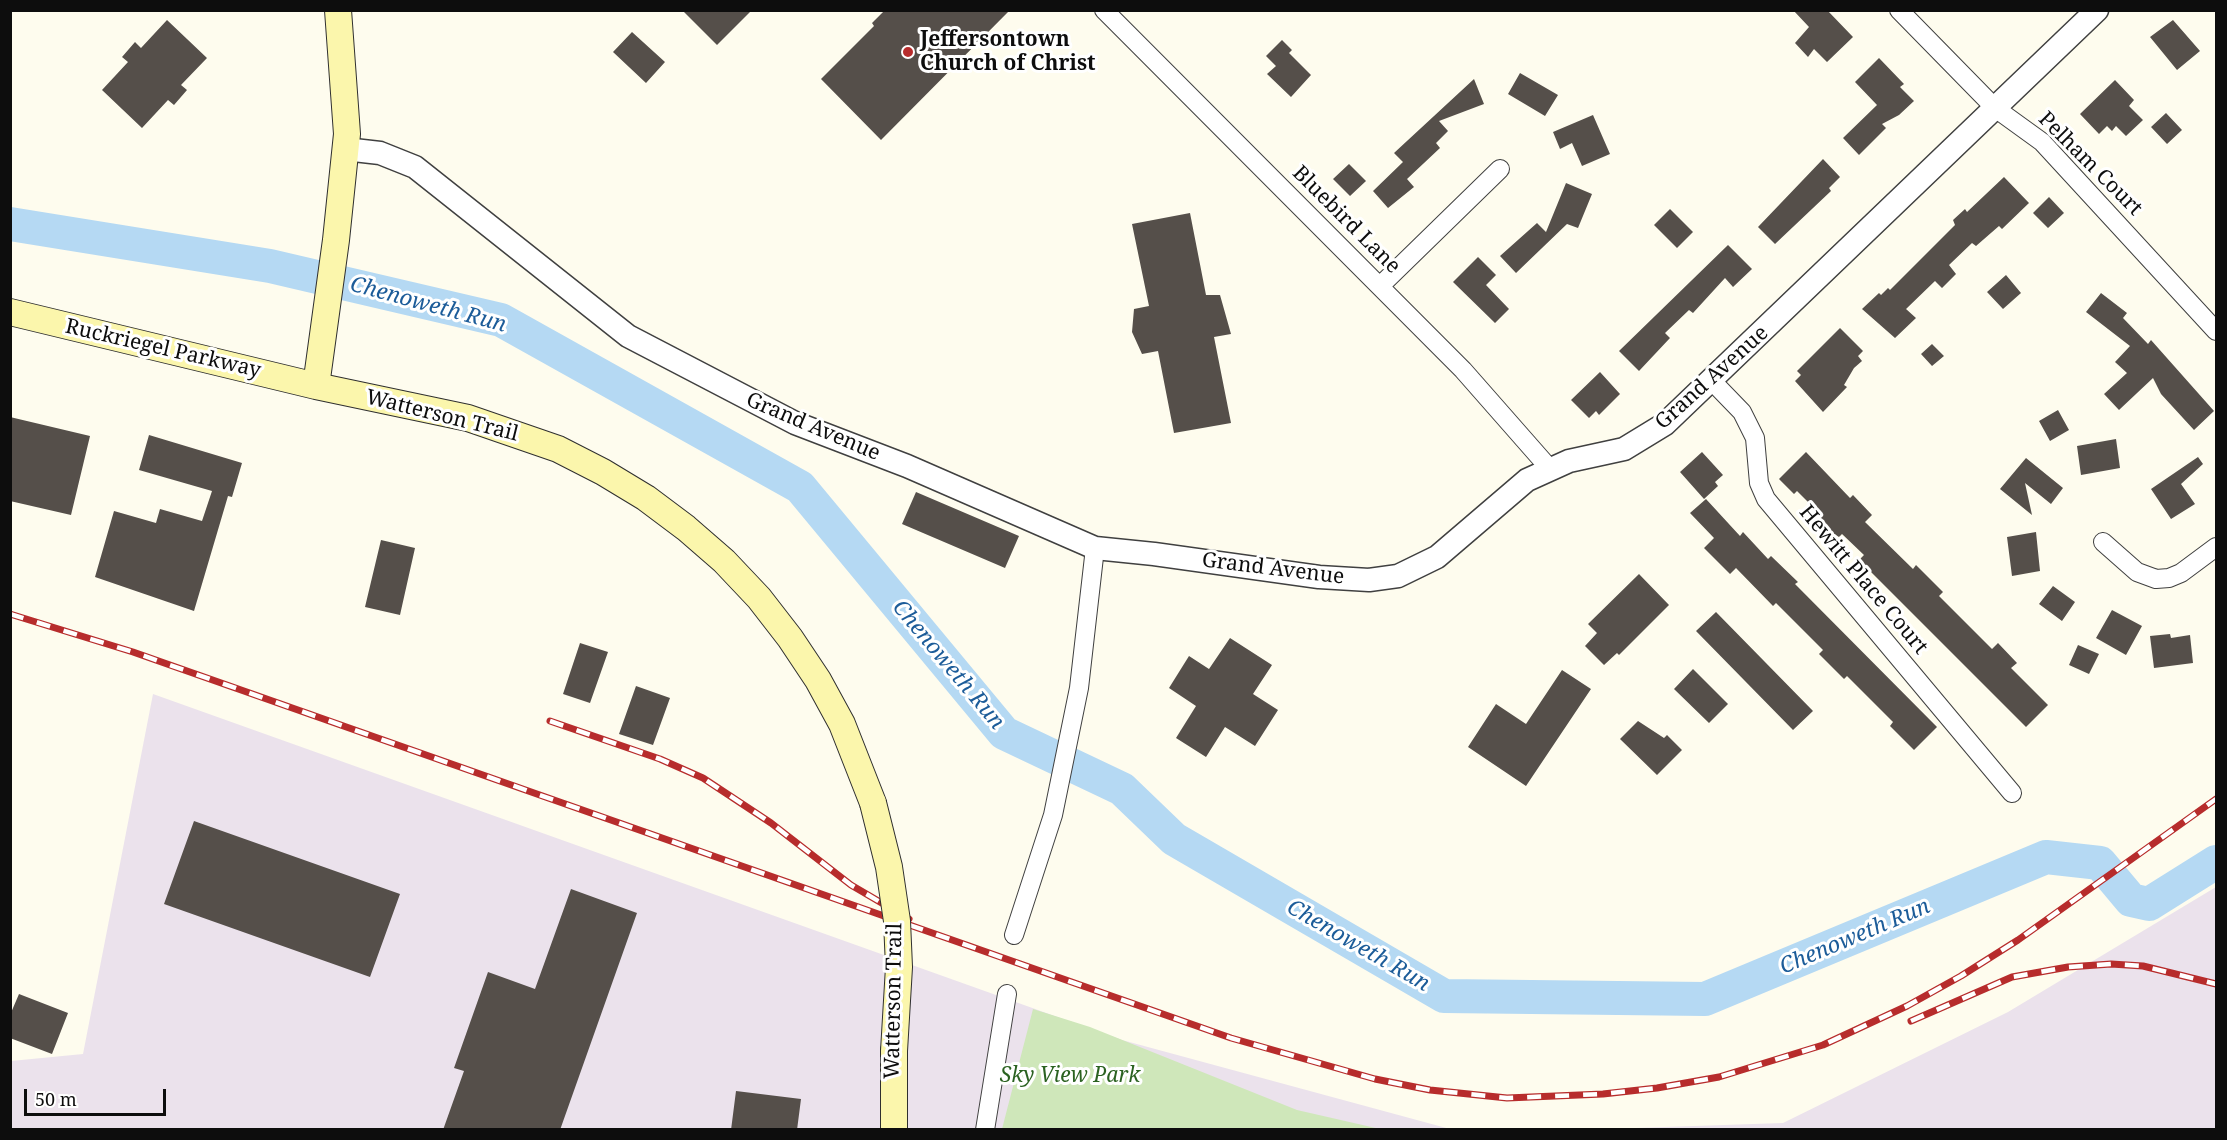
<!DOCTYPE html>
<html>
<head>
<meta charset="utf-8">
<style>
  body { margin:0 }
  #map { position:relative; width:2227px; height:1140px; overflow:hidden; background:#fefcee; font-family:"Noto Serif",serif }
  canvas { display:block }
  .frame { position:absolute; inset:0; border:12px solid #0d0d0d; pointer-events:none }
  .scale { position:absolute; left:24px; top:1089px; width:142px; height:27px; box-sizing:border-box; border:3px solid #0d0d0d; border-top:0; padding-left:8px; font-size:18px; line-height:21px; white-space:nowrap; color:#0d0d0d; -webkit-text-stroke:4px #fff; paint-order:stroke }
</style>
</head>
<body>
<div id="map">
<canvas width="2227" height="1140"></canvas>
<div class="frame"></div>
<div class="scale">50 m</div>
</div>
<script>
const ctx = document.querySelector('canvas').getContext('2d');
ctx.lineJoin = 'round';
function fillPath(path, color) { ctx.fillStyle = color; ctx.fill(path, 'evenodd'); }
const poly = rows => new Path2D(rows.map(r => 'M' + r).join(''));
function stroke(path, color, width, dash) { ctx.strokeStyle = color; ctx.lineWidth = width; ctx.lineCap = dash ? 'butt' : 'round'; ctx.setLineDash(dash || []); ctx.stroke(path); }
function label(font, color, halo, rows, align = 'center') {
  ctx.font = font + ' "Noto Serif",serif'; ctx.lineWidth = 6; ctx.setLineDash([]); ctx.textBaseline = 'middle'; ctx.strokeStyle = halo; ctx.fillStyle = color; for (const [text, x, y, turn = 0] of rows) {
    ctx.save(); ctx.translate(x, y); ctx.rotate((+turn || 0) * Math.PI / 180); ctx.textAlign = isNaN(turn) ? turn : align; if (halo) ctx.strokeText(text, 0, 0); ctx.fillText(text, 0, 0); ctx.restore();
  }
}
fillPath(poly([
  [153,694,1122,1040,1450,1129,11,1130,11,1061,83,1054],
  [2216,887,2216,1129,1605,1129,1783,1123,2008,1012]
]), '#ebe2ec');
fillPath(poly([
  [1033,1009,1090,1027,1297,1110,1380,1129,1002,1129]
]), '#cfe7ba');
stroke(poly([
  [10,224,270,266,501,320,800,487,1004,733,1122,789,1174,839,1444,996,1705,999,2046,857,2100,863,2131,900,2149,904,2216,862]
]), '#b5d9f3', 34);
fillPath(poly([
  [682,10,752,10,717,45],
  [885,10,1010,10,881,140,821,79,874,26,872,23],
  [1793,10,1827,10,1853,37,1827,62,1814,49,1808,57,1795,43,1809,27],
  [167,20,207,58,181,85,187,90,174,105,168,100,142,128,102,90,128,62,122,57,135,42,141,48],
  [2173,20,2200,51,2177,70,2150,37],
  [632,32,665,62,646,83,613,52],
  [1282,40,1292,50,1289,53,1311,75,1291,97,1267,74,1276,66,1266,56],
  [1879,58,1904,84,1900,87,1914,101,1899,115,1882,124,1886,128,1859,155,1843,138,1877,105,1855,82],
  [1520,73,1558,95,1545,116,1508,94],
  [1474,79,1484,104,1439,121,1448,131,1436,143,1440,148,1407,179,1414,187,1388,208,1373,191,1403,162,1394,153],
  [2115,80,2134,100,2129,106,2143,120,2126,136,2116,126,2112,131,2107,126,2099,134,2080,114],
  [2166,113,2182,130,2167,144,2151,127],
  [1593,115,1610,154,1582,166,1572,143,1560,149,1553,132],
  [1823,159,1840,177,1829,188,1831,191,1775,244,1758,227],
  [1349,164,1366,181,1350,196,1333,179],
  [2004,177,2029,203,2002,229,1999,226,1976,246,1972,243,1949,265,1956,274,1942,288,1935,281,1906,309,1916,318,1895,338,1862,309,1879,293,1881,295,1888,288,1890,290,1955,225,1953,220,1965,209,1967,212],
  [1566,183,1592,194,1578,228,1567,224,1516,273,1500,256,1537,223,1546,232],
  [2049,197,2064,213,2048,228,2033,213],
  [1670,209,1693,232,1677,248,1654,225],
  [1190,213,1206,295,1220,295,1231,334,1214,337,1231,423,1174,433,1158,351,1142,354,1132,332,1134,309,1149,306,1132,224],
  [1728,245,1752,269,1733,287,1725,278,1693,313,1689,310,1665,333,1670,338,1639,371,1619,351],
  [1478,257,1496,275,1486,285,1509,309,1495,323,1453,282],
  [2006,275,2021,293,2003,309,1987,292],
  [2101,293,2127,313,2123,318,2148,344,2151,340,2214,411,2194,430,2161,394,2153,378,2119,410,2104,394,2127,373,2115,362,2130,346,2086,312],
  [1840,328,1863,351,1858,356,1862,361,1854,368,1844,385,1847,387,1823,412,1795,381,1801,375,1797,371],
  [1932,344,1944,356,1932,366,1921,354],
  [1600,372,1620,394,1599,415,1596,411,1589,418,1571,400],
  [2058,410,2069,430,2050,441,2039,421],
  [10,417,90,436,71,515,10,501],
  [149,435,242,463,232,497,228,496,194,611,95,577,114,511,156,523,160,509,202,521,212,491,139,470],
  [2116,439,2120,468,2081,475,2077,446],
  [1702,452,1723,475,1715,482,1718,486,1704,499,1680,472],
  [1806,452,1850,498,1853,495,1872,515,1865,522,1913,569,1916,565,1943,592,1939,596,1992,649,1998,643,2017,663,2011,668,2048,705,2026,727,1859,560,1864,555,1842,534,1839,537,1831,532,1817,518,1820,514,1797,491,1794,494,1779,479],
  [2198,457,2203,464,2181,484,2195,504,2171,519,2151,489],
  [2026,458,2063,488,2051,504,2025,483,2032,515,2000,489],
  [916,492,1019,536,1005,568,902,524],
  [1706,499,1740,536,1743,532,1768,559,1771,556,1798,582,1795,584,1937,727,1914,750,1890,726,1893,722,1847,676,1844,679,1819,654,1823,650,1776,603,1773,606,1736,568,1730,574,1704,548,1714,538,1690,513],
  [2036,532,2040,571,2012,576,2007,537],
  [381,540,415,548,400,615,365,607],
  [1639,574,1669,605,1619,655,1617,653,1604,665,1585,646,1597,633,1588,624],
  [2053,586,2075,602,2062,621,2039,604],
  [2112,610,2142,626,2126,655,2096,638],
  [1716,612,1813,711,1793,730,1696,631],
  [2170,634,2171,638,2190,635,2193,663,2154,668,2150,636],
  [1230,638,1272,665,1253,694,1278,710,1255,746,1225,727,1206,757,1176,738,1196,706,1169,688,1189,656,1209,669],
  [580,643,608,652,590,703,563,694],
  [2078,645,2099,654,2089,674,2069,665],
  [1693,669,1728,704,1709,723,1674,689],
  [1562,670,1591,689,1526,786,1468,747,1496,704,1526,724],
  [636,686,670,698,653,745,619,734],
  [1638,721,1664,738,1667,735,1682,750,1657,775,1620,739],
  [194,821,400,894,370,977,164,904],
  [571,889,637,913,560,1130,443,1130,464,1071,454,1068,488,972,535,989],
  [19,994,68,1013,52,1054,10,1038,10,1015],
  [736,1091,801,1099,797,1130,731,1130]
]), '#554f4a');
const minor = poly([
  [1104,10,1463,370,1550,469],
  [1899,10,1995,108,2042,142,2216,331],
  [1380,286,1500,169],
  [1712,381,1742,412,1755,438,1759,483,1766,499,2012,793],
  [2103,542,2137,572,2156,579,2169,578,2181,573,2216,547],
  [1014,935,1053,815,1079,688,1095,548],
  [985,1130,1007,994]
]);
const tertiary = poly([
  [345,149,380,153,415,167,628,336,795,423,907,466,1095,548,1154,554,1319,577,1369,580,1398,576,1437,557,1527,480,1569,461,1624,449,1665,424,2097,10]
]);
const secondary = poly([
  [10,312,316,386,468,418,558,449,603,472,646,498,686,528,724,561,759,598,790,638,818,680,842,724,873,803],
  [316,386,336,240,347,134,338,10],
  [894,1130,894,1051]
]);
stroke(minor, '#404040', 20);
stroke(tertiary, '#404040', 25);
stroke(secondary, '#2f2f2f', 28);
stroke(minor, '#fff', 18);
stroke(tertiary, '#fff', 22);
stroke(secondary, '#fbf6ac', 26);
const rail = poly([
  [10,614,133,652,1231,1038,1375,1079,1430,1090,1507,1098,1603,1094,1657,1088,1719,1077,1823,1045,1907,1006,1961,976,2018,940,2216,799],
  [550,721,660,759,703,778,771,823,851,885,909,919],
  [1911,1021,2012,977,2068,967,2111,964,2143,966,2216,984]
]);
stroke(rail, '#b72c2c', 7);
stroke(rail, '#fff', 4.5, [14]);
const secondaryBridge = poly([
  [873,803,889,867,897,921,899,967,894,1051]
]);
stroke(secondaryBridge, '#2f2f2f', 28, []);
stroke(secondaryBridge, '#fbf6ac', 26);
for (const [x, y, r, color] of [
  [908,52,6,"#b72c2c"]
]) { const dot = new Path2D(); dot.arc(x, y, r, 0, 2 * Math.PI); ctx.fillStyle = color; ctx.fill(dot); stroke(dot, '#fff', 2); }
label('bold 21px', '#0d0d0d', '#fff', [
  ["Jeffersontown",920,40],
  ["Church of Christ",920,64]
], 'left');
label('21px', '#0d0d0d', '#fff', [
  ["Pelham Court",2090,164,45],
  ["Bluebird Lane",1346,220,45],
  ["Ruckriegel Parkway",163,349,13],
  ["Grand Avenue",1712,378,-42],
  ["Watterson Trail",442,416,14],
  ["Grand Avenue",813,427,23],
  ["Grand Avenue",1273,569,7],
  ["Hewitt Place Court",1863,580,50],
  ["Watterson Trail",894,1001,-89]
]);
label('italic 21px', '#2b6221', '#fff', [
  ["Sky View Park",1070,1076]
]);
label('italic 22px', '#1c5c99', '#fff', [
  ["Chenoweth Run",428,305,15],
  ["Chenoweth Run",948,665,50],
  ["Chenoweth Run",1855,937,-23],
  ["Chenoweth Run",1358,946,30]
]);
</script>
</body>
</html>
